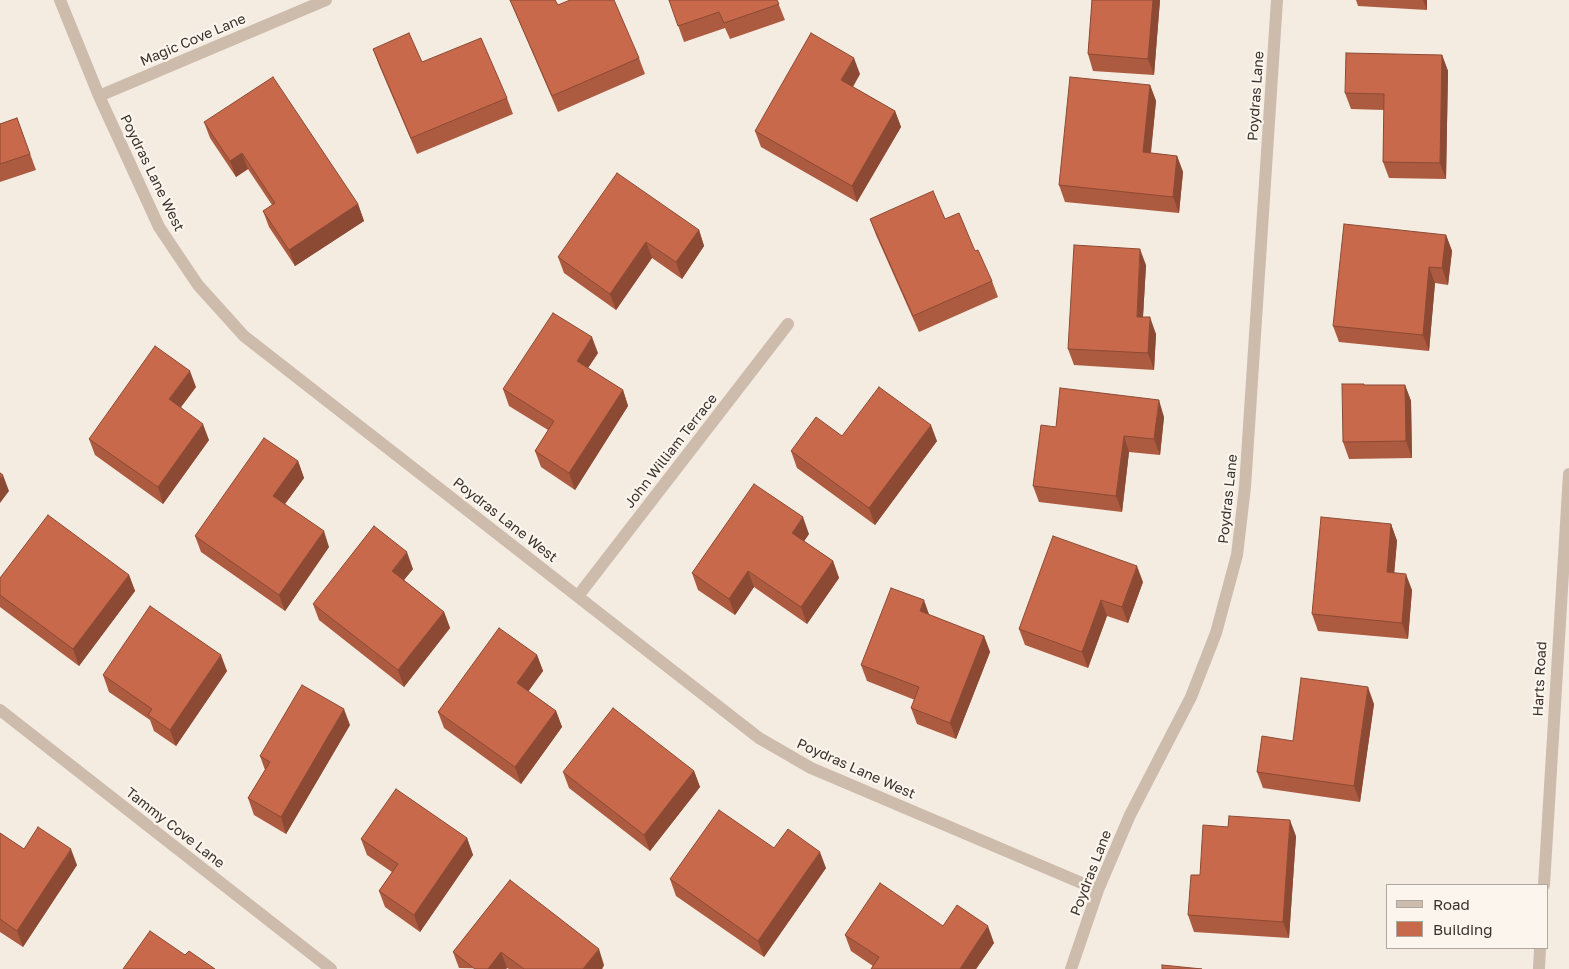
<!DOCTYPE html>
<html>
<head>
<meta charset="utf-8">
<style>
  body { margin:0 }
  #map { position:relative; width:1569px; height:969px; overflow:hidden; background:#f4ebe1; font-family:"Golos Text",sans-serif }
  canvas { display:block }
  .legend { position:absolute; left:1386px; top:884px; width:162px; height:65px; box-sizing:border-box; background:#fbf5ee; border:1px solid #aea6a0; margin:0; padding:6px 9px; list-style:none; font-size:15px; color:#3b302b }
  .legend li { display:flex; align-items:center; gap:10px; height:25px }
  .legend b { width:25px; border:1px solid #aea6a0 }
</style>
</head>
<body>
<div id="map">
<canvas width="1569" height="969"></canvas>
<ul class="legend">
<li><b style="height:6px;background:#cdbbac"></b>Road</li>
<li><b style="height:14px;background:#c8694b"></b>Building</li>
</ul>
</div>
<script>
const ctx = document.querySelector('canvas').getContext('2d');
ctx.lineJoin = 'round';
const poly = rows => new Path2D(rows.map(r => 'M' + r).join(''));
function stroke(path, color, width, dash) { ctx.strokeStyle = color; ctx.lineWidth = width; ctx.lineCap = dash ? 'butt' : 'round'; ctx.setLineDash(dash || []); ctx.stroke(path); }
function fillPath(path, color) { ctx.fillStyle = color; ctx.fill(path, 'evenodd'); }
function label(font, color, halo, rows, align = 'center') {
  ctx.font = font + ' "Golos Text",sans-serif'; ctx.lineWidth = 4.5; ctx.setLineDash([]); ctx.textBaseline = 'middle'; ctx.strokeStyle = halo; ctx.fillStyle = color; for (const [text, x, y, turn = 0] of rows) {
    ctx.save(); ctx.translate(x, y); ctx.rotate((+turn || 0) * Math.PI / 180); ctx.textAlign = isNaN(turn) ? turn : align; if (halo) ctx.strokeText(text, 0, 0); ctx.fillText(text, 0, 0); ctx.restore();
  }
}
stroke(poly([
  [60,0,99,96,159,227,198,285,244,336,759,738,811,768,1098,890],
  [99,96,326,0],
  [578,596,788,324],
  [0,710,331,969],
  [1544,885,1569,474],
  [1071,969,1098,890,1130,815,1191,697,1216,633,1237,555,1245,487,1277,0],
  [1539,969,1540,948]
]), '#cdbbac', 12);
fillPath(poly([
  [510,0,555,0,558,5,639,58,645,74,558,112],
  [669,0,777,0,785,20,730,39,725,28,684,42],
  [1092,0,1160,0,1154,75,1093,71,1088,54],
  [1356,0,1427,0,1427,10,1358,6],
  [373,49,422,62,507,98,513,114,417,154,379,65],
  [1442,55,1448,71,1446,179,1389,178,1383,162,1384,110,1351,109,1345,93],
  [860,74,853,87,895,111,901,127,857,202,761,147,755,131],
  [1150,85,1156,101,1151,153,1177,156,1183,172,1179,213,1065,202,1059,185],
  [17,118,36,170,0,182,0,124],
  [204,122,358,204,364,221,295,266,269,227,263,211,272,205,248,169,236,177,210,138],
  [870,219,945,219,975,251,992,281,998,297,919,332,876,235],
  [699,230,704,246,682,279,652,258,616,310,564,273,558,257],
  [1446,235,1452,251,1448,285,1435,283,1429,351,1339,342,1333,326],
  [1146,265,1143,317,1156,334,1154,370,1074,365,1068,349],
  [598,353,588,368,623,390,628,406,575,490,541,467,535,451,548,430,509,406,503,389],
  [1405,385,1411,401,1412,458,1349,459,1343,442],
  [196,387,181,407,209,440,163,504,95,455,89,439],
  [1164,417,1160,455,1129,452,1122,512,1039,502,1033,486,1056,427],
  [842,436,937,441,875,525,797,468,791,451],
  [298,461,304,478,285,504,329,547,285,611,201,552,195,536],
  [1391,524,1397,541,1394,572,1412,590,1408,639,1318,631,1312,614],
  [809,534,804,541,833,561,839,578,807,624,754,587,735,615,698,590,692,573],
  [413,569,404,580,444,612,450,628,404,687,319,620,313,604],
  [129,575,135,591,79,666,0,607,0,578],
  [1143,582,1128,623,1107,616,1088,668,1025,645,1019,629],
  [929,615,984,636,990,652,956,739,917,724,911,708,915,700,867,681,861,665],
  [537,655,543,671,528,691,556,711,562,727,521,784,444,728,438,712],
  [227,671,176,746,154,731,150,720,109,692,103,675],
  [1374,704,1360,802,1263,788,1257,772,1293,741],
  [350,725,286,834,254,815,248,798,265,770,260,756],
  [694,771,700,787,650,851,569,788,563,772],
  [0,833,24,849,77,865,23,947,0,932],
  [1296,836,1289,938,1194,932,1188,915,1200,875],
  [467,838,473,855,420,932,385,907,379,891,392,872,367,855,361,839],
  [774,848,826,868,764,957,676,896,670,879],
  [510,880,604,965,602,969,509,969,507,968,506,969,459,968,453,952],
  [943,926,994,943,976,969,871,969,873,966,851,951,845,935]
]), '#ac5a40');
fillPath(poly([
  [1153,0,1160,0,1154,75,1148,59],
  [1423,0,1427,0,1427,10],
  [1442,55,1448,71,1446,179,1440,163],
  [854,58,860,74,847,96,841,80],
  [1150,85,1156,101,1149,168,1143,152],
  [895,111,901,127,857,202,852,186],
  [242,153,248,169,236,177,230,161],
  [1177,156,1183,172,1179,213,1173,197],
  [358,204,364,221,295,266,289,250],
  [699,230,704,246,682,279,676,262],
  [1446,235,1452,251,1448,285,1442,268],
  [646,242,652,258,616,310,610,294],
  [1140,249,1146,265,1142,333,1137,317],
  [1429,267,1435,283,1429,351,1423,335],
  [1150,317,1156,334,1154,370,1148,353],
  [592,337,598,353,582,377,577,361],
  [190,371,196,387,175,415,169,399],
  [1405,385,1411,401,1412,458,1406,441],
  [623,390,628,406,575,490,569,473],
  [1159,400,1164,417,1160,455,1154,439],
  [203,424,209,440,163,504,158,487],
  [931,425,937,441,875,525,869,508],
  [1124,436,1129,452,1122,512,1116,496],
  [298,461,304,478,279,512,273,496],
  [3,475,9,491,0,503,0,479],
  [803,517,809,534,798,550,792,533],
  [1391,524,1397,541,1393,588,1387,572],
  [324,531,329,547,285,611,279,595],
  [407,552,413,569,398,587,392,571],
  [833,561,839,578,807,624,801,607],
  [1137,566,1143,582,1128,623,1122,607],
  [748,571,754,587,735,615,729,599],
  [1406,574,1412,590,1408,639,1402,623],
  [129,575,135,591,79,666,73,649],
  [924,600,930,617,920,611],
  [1101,600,1107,616,1088,668,1082,652],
  [444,612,450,628,404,687,398,670],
  [984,636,990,652,956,739,950,723],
  [221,655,227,671,176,746,170,730],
  [537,655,543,671,523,699,517,683],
  [1368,687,1374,704,1360,802,1354,786],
  [344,709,350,725,286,834,281,817],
  [556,711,562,727,521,784,515,767],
  [694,771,700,787,650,851,644,835],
  [1290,820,1296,836,1289,938,1283,922],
  [467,838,473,855,420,932,414,915],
  [71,849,77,865,23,947,17,931],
  [820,852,826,868,764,957,758,941],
  [988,926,994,943,976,969,960,969],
  [599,949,604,965,602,969,583,969],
  [501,952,507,968,506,969,488,969]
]), '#8c4a34');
const building = poly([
  [510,0,555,0,558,5,570,0,614,0,639,58,552,96,510,0],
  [669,0,777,0,779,4,724,23,719,12,678,26,669,0],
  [1092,0,1153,0,1148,59,1088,54,1092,0],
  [409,33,422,62,481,38,507,98,411,138,373,49,409,33],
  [811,33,854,58,841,80,895,111,852,186,755,131,811,33],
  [1346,53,1442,55,1440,163,1383,162,1384,94,1345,93,1346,53],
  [273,77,358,204,289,250,263,211,275,203,242,153,230,161,204,122,273,77],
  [1070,77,1150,85,1143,152,1177,156,1173,197,1059,185,1070,77],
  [17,118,30,154,0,164,0,124,17,118],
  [617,173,699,230,676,262,646,242,610,294,558,257,617,173],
  [933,191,945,219,959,213,975,251,978,250,992,281,913,316,870,219,933,191],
  [1344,224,1446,235,1442,268,1429,267,1423,335,1333,326,1344,224],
  [1074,245,1140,249,1137,317,1150,317,1148,353,1068,349,1074,245],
  [553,313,592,337,577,361,623,390,569,473,535,451,554,421,503,389,553,313],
  [155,346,190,371,169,399,203,424,158,487,89,439,155,346],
  [1342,384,1364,384,1364,385,1405,385,1406,441,1343,442,1342,384],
  [879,387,931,425,869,508,791,451,816,417,842,436,879,387],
  [1060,388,1159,400,1154,439,1124,436,1116,496,1033,486,1041,425,1056,427,1060,388],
  [264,438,298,461,273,496,324,531,279,595,195,536,264,438],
  [0,473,3,475,0,479,0,473],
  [754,484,803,517,792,533,833,561,801,607,748,571,729,599,692,573,754,484],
  [48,515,129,575,73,649,0,595,0,578,48,515],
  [1321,517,1391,524,1387,572,1406,574,1402,623,1312,614,1321,517],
  [374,526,407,552,392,571,444,612,398,670,313,604,374,526],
  [1053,536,1137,566,1122,607,1101,600,1082,652,1019,629,1053,536],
  [891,588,924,600,920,611,984,636,950,723,911,708,919,687,861,665,891,588],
  [150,606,221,655,170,730,148,715,152,709,103,675,150,606],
  [499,628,537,655,517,683,556,711,515,767,438,712,499,628],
  [1301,678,1368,687,1354,786,1257,772,1262,736,1293,741,1301,678],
  [302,685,344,709,281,817,248,798,270,762,260,756,302,685],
  [613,708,694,771,644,835,563,772,613,708],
  [396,789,467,838,414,915,379,891,398,864,361,839,396,789],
  [719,810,774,848,788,829,820,852,758,941,670,879,719,810],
  [1229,816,1290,820,1283,922,1188,915,1191,875,1200,875,1203,825,1228,827,1229,816],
  [38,827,71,849,17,931,0,919,0,833,24,849,38,827],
  [510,880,599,949,583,969,524,969,501,952,488,969,475,969,453,952,510,880],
  [880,883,943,926,957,905,988,926,960,969,871,969,879,957,845,935,880,883],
  [150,931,185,955,189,951,215,969,123,969,150,931],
  [1162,965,1202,969,1162,969,1162,965]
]);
fillPath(building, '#c8694b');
stroke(building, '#8c4a34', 1);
label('14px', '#3b302b', '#fbf5ee', [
  ["Magic Cove Lane",193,40,-23],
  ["Poydras Lane",1256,96,-86],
  ["Poydras Lane West",152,173,64],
  ["John William Terrace",671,451,-52],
  ["Poydras Lane",1228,499,-84],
  ["Poydras Lane West",505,520,38],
  ["Harts Road",1540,679,-87],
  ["Poydras Lane West",856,769,24],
  ["Tammy Cove Lane",175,828,38],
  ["Poydras Lane",1091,873,-69]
]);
</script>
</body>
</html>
